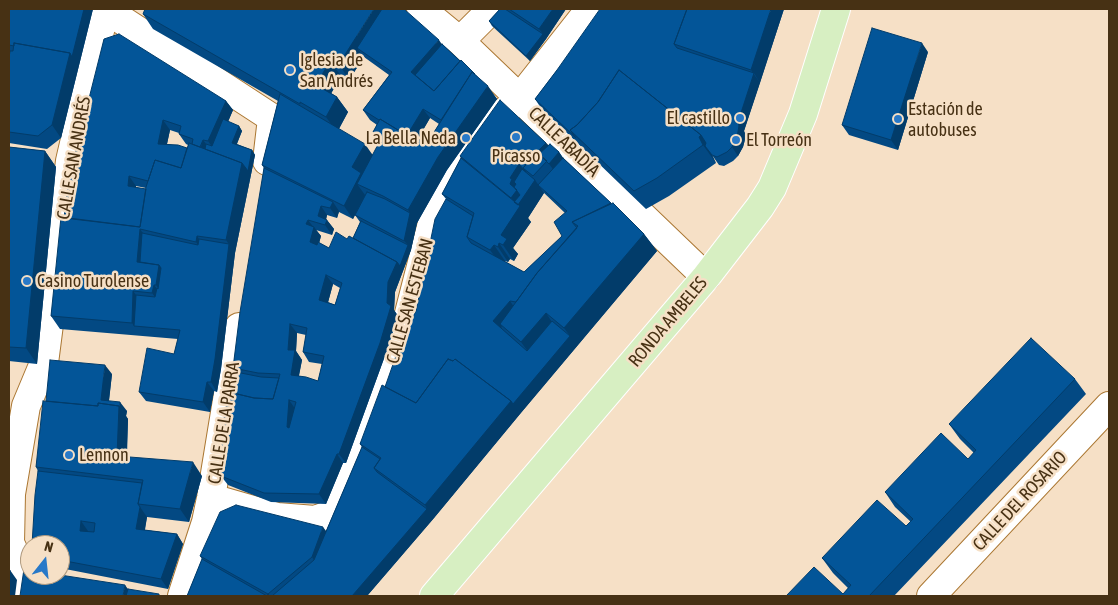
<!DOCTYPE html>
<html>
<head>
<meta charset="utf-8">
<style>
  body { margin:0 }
  #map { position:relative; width:1118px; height:605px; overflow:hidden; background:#f6e0c6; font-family:"Asap Condensed",sans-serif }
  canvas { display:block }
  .frame { position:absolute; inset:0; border:10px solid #473114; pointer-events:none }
  .north { position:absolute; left:20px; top:535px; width:50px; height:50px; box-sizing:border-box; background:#f6e0c6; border:1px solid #b09a7f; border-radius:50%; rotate:16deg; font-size:14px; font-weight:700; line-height:20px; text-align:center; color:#473114 }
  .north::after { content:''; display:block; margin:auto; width:18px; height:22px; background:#2879c8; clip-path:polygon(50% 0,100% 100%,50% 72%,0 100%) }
</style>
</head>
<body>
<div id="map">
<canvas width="1118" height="605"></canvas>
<div class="frame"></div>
<div class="north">N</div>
</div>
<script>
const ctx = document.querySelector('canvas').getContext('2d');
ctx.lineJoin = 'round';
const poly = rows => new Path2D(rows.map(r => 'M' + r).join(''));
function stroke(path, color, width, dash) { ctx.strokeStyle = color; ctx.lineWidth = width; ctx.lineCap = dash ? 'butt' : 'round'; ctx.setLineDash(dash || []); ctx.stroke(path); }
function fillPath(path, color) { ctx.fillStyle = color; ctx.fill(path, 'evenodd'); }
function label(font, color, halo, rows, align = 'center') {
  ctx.font = font + ' "Asap Condensed",sans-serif'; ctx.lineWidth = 5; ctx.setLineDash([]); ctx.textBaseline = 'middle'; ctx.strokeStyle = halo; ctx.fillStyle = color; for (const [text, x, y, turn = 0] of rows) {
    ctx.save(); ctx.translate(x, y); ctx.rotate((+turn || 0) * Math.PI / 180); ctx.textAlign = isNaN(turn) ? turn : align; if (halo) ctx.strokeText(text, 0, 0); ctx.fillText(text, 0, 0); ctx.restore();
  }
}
const minor = poly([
  [105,9,272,118,267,161],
  [421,9,460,41,706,277],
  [460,41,492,9],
  [211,498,277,517,315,520,336,512,405,329,432,223,451,186,504,112,519,99,590,9],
  [20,596,23,571,10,543,11,494,26,406,44,363,70,161,105,9],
  [182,596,206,522,211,498,239,327],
  [931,596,1109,406]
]);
const major = poly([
  [434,596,706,277,760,207,772,188,803,114,836,9]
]);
stroke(minor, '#ab7732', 30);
stroke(major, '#fff', 30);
stroke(minor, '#fff', 28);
stroke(major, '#d7efc2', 28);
fillPath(poly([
  [9,9,93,9,61,138,47,149,9,143],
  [500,9,566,9,546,39,530,61,492,26,489,21],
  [784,9,744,131,746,136,743,147,738,156,733,161,724,166,719,165,712,155,716,163,669,196,646,209,541,108,535,99,557,70],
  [143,14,442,44,477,76,497,99,447,170,417,223,411,250,395,292,394,310,398,316,386,353,346,463,343,463,326,504,271,502,228,485,221,476,236,372,233,368,264,168,262,165,278,101,153,29],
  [364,57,389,75,363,110,370,120,377,125,373,132,380,142,373,155,339,129,348,112,337,97,331,93,341,76,349,80],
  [430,118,439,124,431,137,416,145,415,144],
  [365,195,355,215,360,222,353,238,347,239,329,248,319,243,321,236,316,230,332,235,334,229,326,219,327,215,337,218,339,212,353,219],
  [333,284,340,288,335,305,328,302],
  [297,333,306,335,303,352,309,362,322,364,318,381,299,376,302,360,296,351],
  [104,39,226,101,233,110,228,122,239,126,242,131,237,144,252,150,255,155,235,253,221,369,217,392,214,391,210,412,146,401,139,392,174,354,178,339,60,329,51,316,64,218],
  [170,130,179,133,179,134,186,144,188,145,187,148,167,144],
  [136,186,146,188,146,189,136,188],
  [928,52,898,150,849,135,842,125],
  [546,143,548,145,559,152,563,158,611,203,644,234,657,251,520,414,434,518,367,596,187,596,202,559,200,556,326,531,362,447,360,444,385,387,416,311,446,199,442,194,461,158,460,156],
  [543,192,565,213,562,236,524,272,504,261,505,261,508,262,510,259,514,261,518,254,513,248,531,222,528,218,544,193],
  [9,147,45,151,56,167,37,364,9,361],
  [112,374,109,401,127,411,126,416,128,419,127,457,202,476,189,522,147,517,145,530,177,534,183,544,168,589,60,568,60,545,38,471,36,467,46,401],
  [1075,379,1086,394,894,596,786,596,843,594,848,588,833,573,822,558,906,526,911,522,895,507,885,492,968,459,974,453,960,439,949,424]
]), '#034983');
fillPath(poly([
  [84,9,93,9,61,138,52,125,70,53],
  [374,9,395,9,357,48,364,57,349,80,339,64],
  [553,9,566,9,546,39,530,61,526,56,543,34,539,29],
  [771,9,784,9,760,83,751,70],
  [439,40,445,49,419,80,411,72],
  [922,43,928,52,898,150,891,140],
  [330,61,341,76,327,101,316,85],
  [754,73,760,83,744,131,746,136,743,147,738,156,732,147,738,122],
  [488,86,497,99,447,170,417,223,411,250,395,292,394,310,398,316,386,353,346,463,339,454,387,303,388,282,397,262,408,245,404,241,410,213,408,210,438,157],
  [337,97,348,112,337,132,326,117],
  [226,101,233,110,215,151,208,141],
  [423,109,430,118,413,147,406,137],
  [163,120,170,130,165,153,158,144],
  [239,126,242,131,235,148,232,143],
  [701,135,713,153,712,155,716,163,703,145,699,137],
  [203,140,210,149,200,150],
  [546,143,556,156,559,152,570,168,560,179,547,161,537,152],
  [365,144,374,157,357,184,365,195,353,219,344,206,352,167],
  [252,150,255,155,235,253,226,240,242,163],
  [45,151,56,167,37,364,26,348],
  [519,164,532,182,535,180,544,193,528,218,531,222,513,248,518,254,514,261,503,245,501,235,514,203,511,198,510,184,510,178],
  [129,176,136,186,135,196,128,186],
  [333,202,339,211,337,218,330,208],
  [321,206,327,215,325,225,318,216],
  [308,220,314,228,314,227,321,236,317,251,310,242,306,224],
  [327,220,334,229,332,235,325,225],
  [140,229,149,242,147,266,137,262],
  [644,234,657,251,520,414,513,404,570,336,564,328],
  [197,236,206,249,205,255,196,242],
  [499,243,510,259,508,262,498,247],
  [229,244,235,253,221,369,217,392,211,382],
  [494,245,505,261,501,265,490,250],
  [159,265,168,278,165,298,156,285],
  [326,275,333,284,326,310,319,300],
  [154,285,164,298,162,306,152,293],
  [133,291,143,304,134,326,132,323],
  [510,301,516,310,500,324,502,327,499,330,493,321],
  [546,313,558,331,534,360,521,342],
  [290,324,297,333,296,351,302,360,297,384,291,375,288,350],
  [105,365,112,374,108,408,101,400],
  [207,382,214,391,210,412,203,402],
  [289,400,296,410,293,437,287,427],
  [511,401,520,414,434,518,367,596,352,596,427,509,425,505],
  [120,402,127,411,126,416,128,419,126,469,117,456,119,406],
  [337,454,343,463,326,504,319,494],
  [193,462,202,476,189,522,180,509],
  [140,507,147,517,143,538,136,529],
  [81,521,88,531,87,541,80,531],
  [323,527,333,540,321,570,312,557],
  [177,534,183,544,168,589,161,579],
  [10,570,17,580,15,596,9,596,9,580],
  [125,585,133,596,123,596]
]), '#023c6a');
const building = poly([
  [9,9,84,9,72,57,70,53,14,43,14,46,9,45,9,9],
  [145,9,374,9,339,64,330,61,316,85,337,97,326,117,300,102,300,104,143,14,145,9],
  [382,9,404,9,439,40,411,72,434,91,461,60,475,74,472,72,441,120,423,109,406,137,403,133,380,119,379,120,363,110,392,72,357,48,382,9],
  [500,9,505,9,543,34,526,56,489,21,500,9],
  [509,9,553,9,539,29,509,9],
  [600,9,687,9,674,44,677,48,754,73,738,122,739,126,737,137,732,147,727,152,717,157,712,155,705,146,706,143,701,135,619,70,598,102,577,125,570,130,576,138,535,99,557,70,600,9],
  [687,9,771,9,751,70,674,44,687,9],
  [872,28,922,43,891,140,842,125,872,28],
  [119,34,226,101,208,141,203,140,200,147,192,144,193,139,179,134,181,126,163,120,158,144,178,145,187,148,181,168,155,160,148,181,129,176,128,186,146,189,140,227,64,218,68,185,76,150,104,39,119,34],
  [14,43,70,53,52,125,38,136,9,132,9,58,10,51,13,51,14,43],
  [442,44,460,61,434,91,415,75,442,44],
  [619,70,701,135,699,137,703,145,657,178,634,191,570,130,577,125,598,102,619,70],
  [472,72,488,86,438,157,408,210,383,196,357,184,382,137,373,132,380,119,403,133,402,135,416,145,425,132,431,137,472,72],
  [280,94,365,144,352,167,361,173,344,206,262,165,280,94],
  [500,100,546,143,537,152,547,161,533,176,523,168,527,163,515,152,511,157,519,164,510,178,512,179,510,184,517,190,511,198,460,156,500,100],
  [223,119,239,126,232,143,252,150,248,171,242,163,205,149,206,144,212,146,223,119],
  [189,143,242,163,226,240,197,236,196,242,140,229,137,262,159,265,156,285,154,285,152,293,133,291,132,323,51,316,61,217,140,227,146,187,155,160,181,168,189,143],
  [550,144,559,152,549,164,539,154,550,144],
  [9,147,45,151,26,348,9,347,9,147],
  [461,158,520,206,501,235,507,239,503,245,499,243,498,247,494,245,490,250,467,237,474,213,442,194,461,158],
  [563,158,611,203,572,222,577,228,537,273,516,302,510,301,493,321,527,351,552,321,570,336,513,404,511,401,455,359,453,361,448,359,416,403,385,387,403,336,416,311,435,219,446,199,473,216,467,237,471,243,524,272,562,236,554,222,567,211,538,185,563,158],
  [521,160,526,165,523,168,526,172,518,163,521,160],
  [264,168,333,202,330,208,321,206,318,216,327,220,325,225,308,220,306,224,314,227,310,242,317,245,318,242,329,248,336,232,347,239,349,236,397,262,388,282,387,303,391,306,380,343,339,454,337,454,319,494,264,493,221,476,222,430,229,392,254,398,273,399,280,374,258,373,233,368,240,312,264,168],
  [326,275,342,283,335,305,319,300,326,275],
  [290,324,307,328,303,352,324,356,318,381,306,377,291,375,295,350,288,350,290,324],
  [289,400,296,402,289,428,287,427,289,400],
  [522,169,535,180,518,205,514,202,520,195,514,187,516,184,514,182,522,169],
  [367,192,385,199,410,213,404,241,355,215,367,192],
  [613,203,644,234,564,328,546,313,521,342,500,324,537,273,578,226,572,222,613,203],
  [361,221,408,245,400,266,397,262,353,238,361,221],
  [142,233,198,245,199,239,229,244,215,359,211,382,207,382,203,402,139,392,147,348,174,354,180,330,134,326,136,295,155,297,157,288,158,289,161,268,159,265,140,262,142,233],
  [1031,338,1075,379,869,596,786,596,814,567,843,594,851,585,822,558,877,500,906,526,913,519,885,492,941,433,968,459,976,450,949,424,1031,338],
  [448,359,453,361,455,359,511,401,425,505,374,468,381,458,360,444,382,385,416,403,448,359],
  [50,360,105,365,101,400,120,402,120,407,119,406,98,403,98,406,46,401,50,360],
  [236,372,261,377,279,378,273,399,254,398,233,393,236,372],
  [43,401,98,406,98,403,119,406,117,456,193,462,180,509,138,504,143,480,36,467,43,401],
  [362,447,380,459,374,468,377,472,427,509,352,596,272,596,314,560,362,447],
  [38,471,142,483,138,504,140,507,136,529,177,534,161,579,60,560,60,545,32,545,35,495,38,471],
  [81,521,95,523,94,532,80,531,81,521],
  [236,505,323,527,312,557,268,594,270,596,266,596,268,594,200,556,220,512,236,505],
  [202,559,267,596,187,596,202,559],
  [24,569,30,570,30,575,60,575,125,585,123,596,20,596,24,569],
  [9,570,10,570,9,580,9,570],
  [128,589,159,594,159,596,126,596,128,589]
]);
fillPath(building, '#035598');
stroke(building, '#023c6a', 1);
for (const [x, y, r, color] of [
  [290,70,5,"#2879c8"],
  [740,118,5,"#2879c8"],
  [898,119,5,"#2879c8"],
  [516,137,5,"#2879c8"],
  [466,138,5,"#2879c8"],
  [736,140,5,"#2879c8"],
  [27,281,5,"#2879c8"],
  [69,455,5,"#2879c8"]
]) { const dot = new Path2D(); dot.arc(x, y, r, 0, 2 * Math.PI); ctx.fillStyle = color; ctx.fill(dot); stroke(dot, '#f6e0c6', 2); }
label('18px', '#473114', '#f6e0c6', [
  ["Iglesia de",300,60],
  ["San Andrés",300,81],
  ["Estación de",908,109],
  ["autobuses",908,130],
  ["El castillo",730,118,"right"],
  ["La Bella Neda",456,138,"right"],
  ["El Torreón",746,140],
  ["Picasso",516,156,"center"],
  ["Casino Turolense",37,281],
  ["Lennon",79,455]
], 'left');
label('18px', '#473114', '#f6e0c6', [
  ["CALLE ABADÍA",564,142,44],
  ["CALLE SAN ANDRÉS",74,158,-80],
  ["CALLE SAN ESTEBAN",410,301,-74],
  ["RONDA AMBELES",668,322,-50],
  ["CALLE DE LA PARRA",224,423,-81],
  ["CALLE DEL ROSARIO",1020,501,-47]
]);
</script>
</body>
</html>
